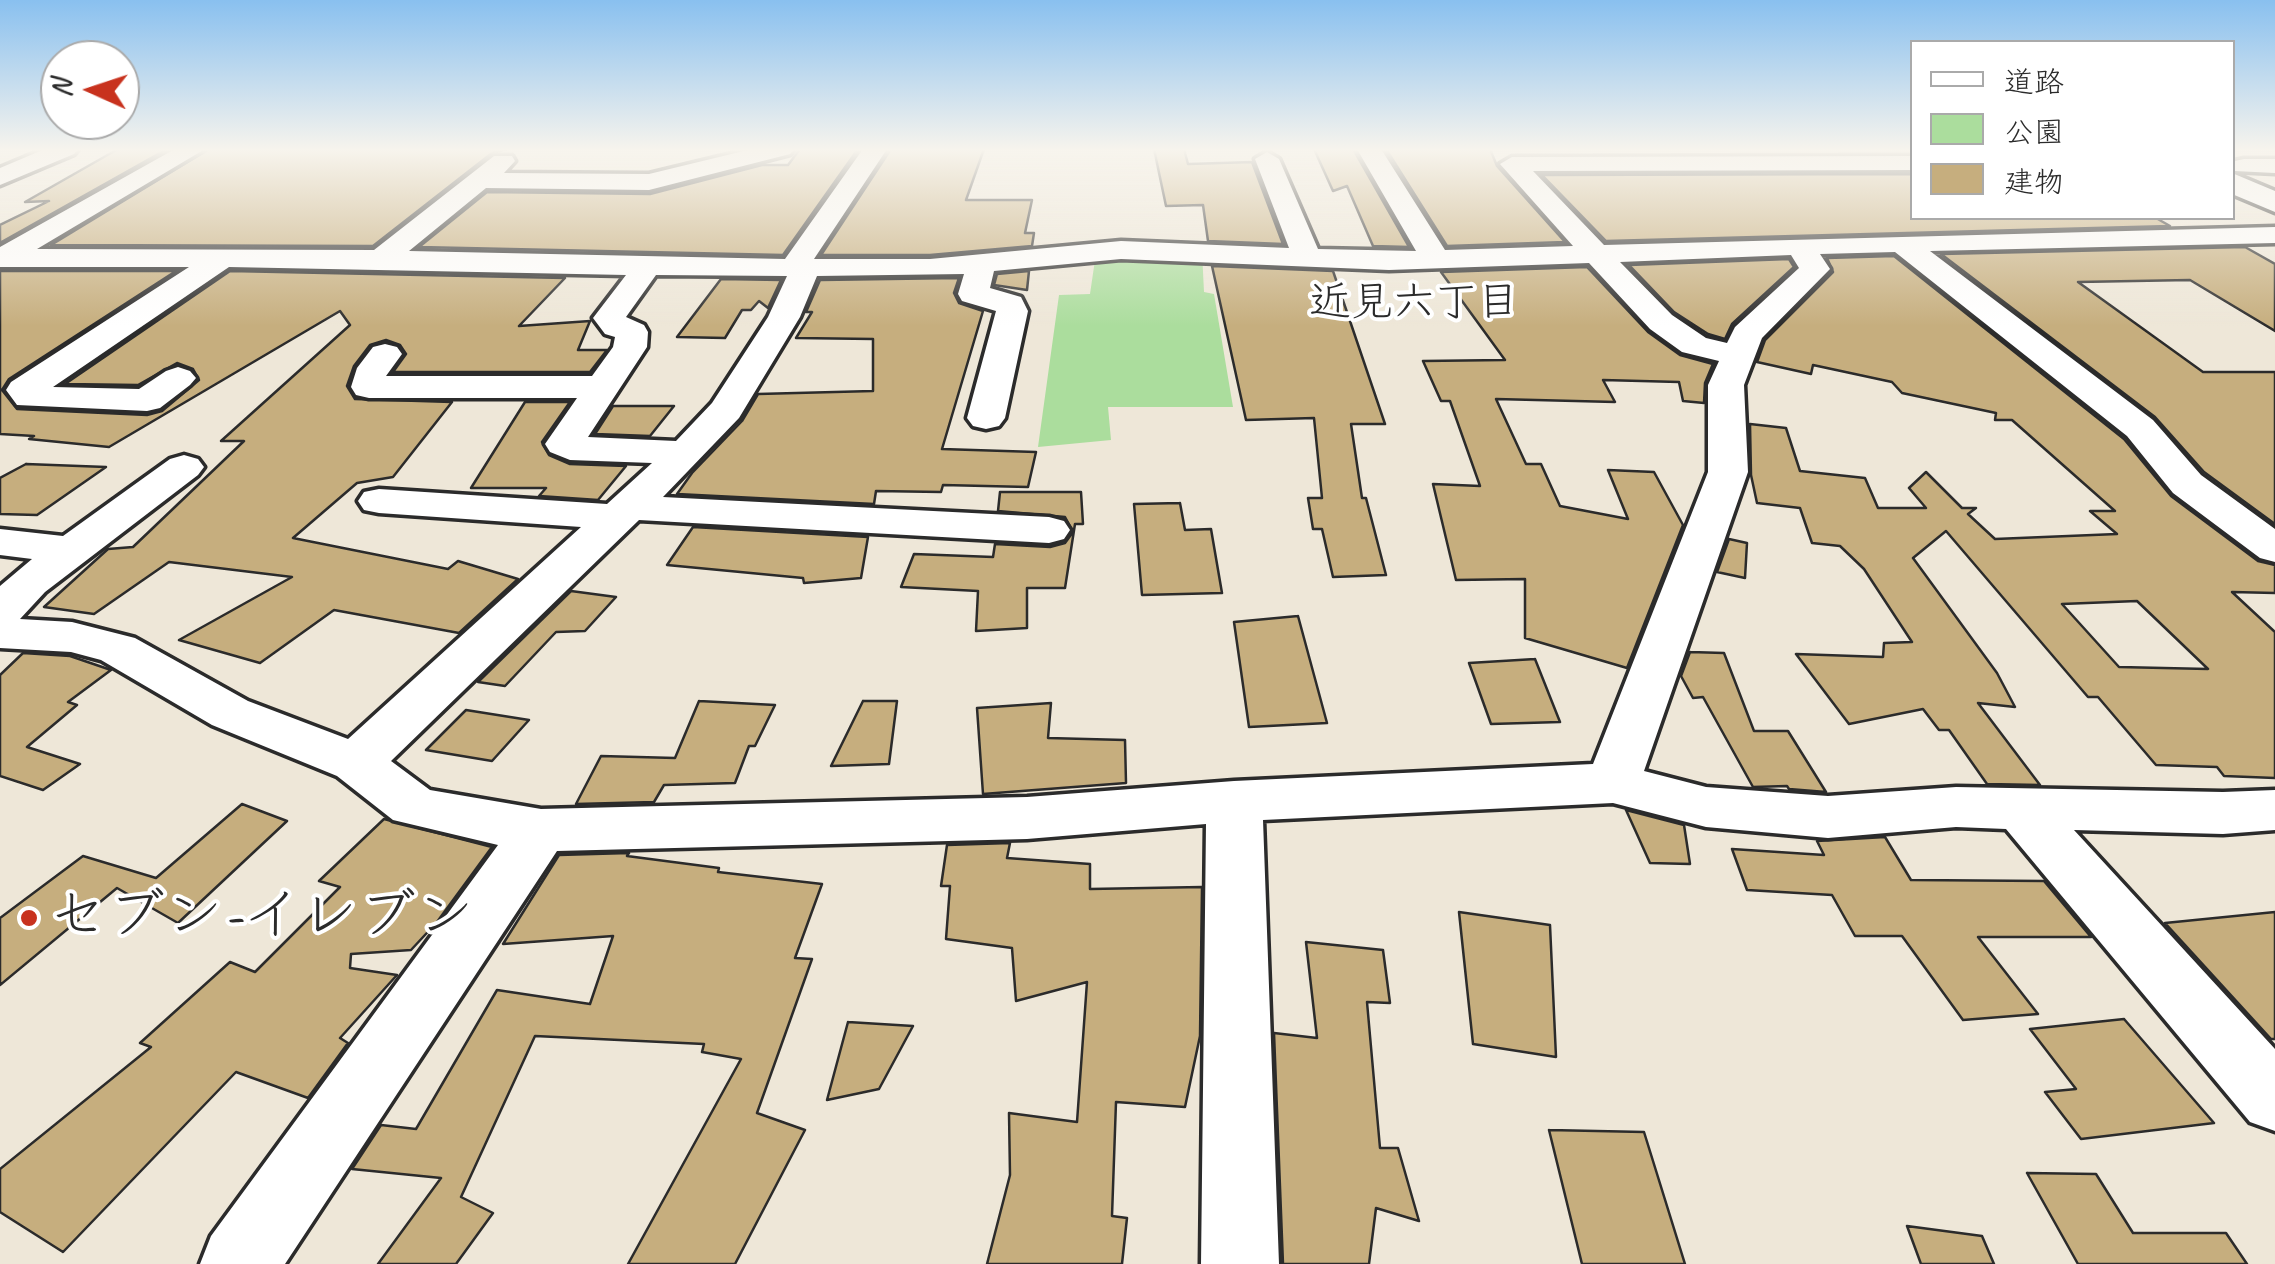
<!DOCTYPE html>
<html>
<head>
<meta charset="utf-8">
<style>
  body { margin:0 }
  #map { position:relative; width:2275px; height:1264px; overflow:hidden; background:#eee7d8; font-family:Caveat,"Klee One",sans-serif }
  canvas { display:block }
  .legend { position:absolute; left:1910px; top:40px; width:325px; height:180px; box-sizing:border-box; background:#fff; border:2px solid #aaa; margin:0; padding:12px 18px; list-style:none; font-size:30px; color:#2b2b2b }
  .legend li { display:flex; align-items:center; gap:20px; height:50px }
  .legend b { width:50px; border:2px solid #aaa }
  .north { position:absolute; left:40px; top:40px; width:100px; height:100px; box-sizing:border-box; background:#fff; border:2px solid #aaa; border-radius:50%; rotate:273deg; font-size:28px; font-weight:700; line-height:40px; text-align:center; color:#2b2b2b }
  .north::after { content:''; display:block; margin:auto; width:35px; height:45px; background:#c8321e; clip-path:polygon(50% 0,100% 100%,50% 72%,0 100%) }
</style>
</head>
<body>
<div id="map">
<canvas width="2275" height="1264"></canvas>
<ul class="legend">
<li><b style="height:12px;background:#fff"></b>道路</li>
<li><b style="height:28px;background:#abdd9d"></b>公園</li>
<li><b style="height:28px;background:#c6ae7e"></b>建物</li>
</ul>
<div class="north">N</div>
</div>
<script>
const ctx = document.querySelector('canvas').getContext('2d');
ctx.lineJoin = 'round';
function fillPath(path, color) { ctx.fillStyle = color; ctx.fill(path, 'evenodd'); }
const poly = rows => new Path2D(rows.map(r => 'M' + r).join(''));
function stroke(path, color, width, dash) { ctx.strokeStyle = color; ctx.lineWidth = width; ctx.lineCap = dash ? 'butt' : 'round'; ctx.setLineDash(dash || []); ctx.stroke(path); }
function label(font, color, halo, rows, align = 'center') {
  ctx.font = font + ' Caveat,"Klee One",sans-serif'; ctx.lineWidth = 8; ctx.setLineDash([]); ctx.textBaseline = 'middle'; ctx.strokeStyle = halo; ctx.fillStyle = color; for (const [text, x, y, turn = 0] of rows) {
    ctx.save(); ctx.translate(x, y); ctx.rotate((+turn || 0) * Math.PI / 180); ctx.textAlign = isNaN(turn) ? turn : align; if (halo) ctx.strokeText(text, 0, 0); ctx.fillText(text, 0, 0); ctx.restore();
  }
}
fillPath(poly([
  [1202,251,1204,292,1214,294,1233,407,1108,407,1111,440,1038,447,1059,295,1090,294,1096,253]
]), '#abdd9d');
const building = poly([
  [118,149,167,149,0,243,0,225,49,201,25,202,118,149],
  [209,149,507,149,492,153,373,246,51,245,209,149],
  [800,149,858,149,783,255,419,247,487,192,650,194,762,165,788,165,800,149],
  [891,149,984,149,966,200,1032,200,1025,233,1034,233,1032,246,930,255,821,255,891,149],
  [1154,149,1184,149,1188,164,1252,162,1283,244,1208,241,1203,205,1166,206,1154,149],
  [1314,149,1353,149,1409,247,1373,246,1347,186,1333,191,1314,149],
  [1386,149,1490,149,1497,166,1565,242,1447,246,1386,149],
  [1912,174,1912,218,2156,218,2170,226,1606,241,1542,175,1912,174],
  [2245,247,2275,264,2275,331,2190,280,2078,282,2203,372,2275,372,2275,524,2204,472,2155,417,1941,254,2245,247],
  [1894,256,2124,439,2171,496,2258,561,2275,565,2275,593,2232,592,2275,632,2275,778,2224,776,2217,767,2156,765,2098,697,2088,697,1946,531,1913,558,1997,673,2015,707,1978,703,2040,785,1987,784,1949,730,1939,730,1923,709,1849,724,1796,654,1883,657,1884,643,1912,642,1864,569,1840,546,1812,543,1800,508,1757,503,1751,475,1750,424,1786,428,1800,471,1865,478,1878,508,1926,508,1909,488,1926,472,1962,508,1976,508,1968,514,1995,539,2117,534,2090,511,2115,511,2012,420,1995,420,1996,413,1902,393,1892,382,1813,365,1811,374,1757,362,1765,340,1833,272,1827,258,1894,256],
  [2137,601,2208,669,2119,667,2062,604,2137,601],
  [1789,259,1794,267,1732,324,1725,339,1708,334,1674,312,1629,265,1789,259],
  [1212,266,1333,271,1385,424,1351,424,1362,498,1366,498,1386,575,1333,577,1322,529,1313,529,1308,498,1322,498,1314,418,1246,420,1212,266],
  [1587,267,1648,332,1680,355,1713,364,1705,383,1704,403,1683,401,1679,382,1603,380,1615,402,1496,399,1526,464,1541,464,1560,506,1628,519,1608,470,1654,472,1683,525,1627,668,1525,638,1525,579,1456,580,1433,484,1480,486,1450,401,1441,401,1423,361,1505,360,1441,272,1587,267],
  [0,271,176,271,9,379,2,390,17,409,147,415,162,411,199,380,193,369,177,363,138,385,65,384,230,271,565,278,519,326,590,321,578,350,607,350,590,372,393,372,406,354,400,345,386,340,370,345,354,366,347,386,355,399,452,402,393,477,357,483,293,538,448,569,458,561,518,579,459,633,334,610,260,663,179,640,292,577,169,562,94,614,44,607,108,549,133,547,244,441,221,441,350,325,340,311,109,447,29,439,34,436,0,434,0,271],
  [1029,271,1027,290,994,285,997,274,1029,271],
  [959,278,954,293,959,303,983,311,942,449,1036,452,1028,487,943,485,941,492,876,491,874,504,677,494,692,473,742,421,758,394,873,391,873,339,796,338,812,312,806,312,820,280,959,278],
  [721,279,781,280,768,308,759,301,751,310,742,310,725,338,677,337,721,279],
  [525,402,570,402,542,442,549,455,570,464,626,466,598,500,539,496,546,488,471,488,525,402],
  [613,406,674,406,650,436,595,434,613,406],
  [26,464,106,467,37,515,0,514,0,478,26,464],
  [1000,492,1081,492,1083,524,1075,524,1065,588,1027,588,1027,628,976,631,978,591,901,587,914,554,993,557,995,544,1050,547,1065,543,1073,532,1065,517,998,511,1000,492],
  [1180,503,1185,530,1211,529,1222,593,1142,595,1134,504,1180,503],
  [693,527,868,537,861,578,804,583,803,578,667,565,693,527],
  [1729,539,1747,543,1745,578,1717,572,1729,539],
  [571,591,616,597,585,631,556,632,505,686,478,682,571,591],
  [1298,616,1327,723,1249,727,1234,622,1298,616],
  [1690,652,1724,653,1754,731,1788,731,1826,792,1789,789,1787,786,1753,787,1703,697,1693,698,1681,676,1690,652],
  [23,653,70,656,111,670,68,702,77,705,27,747,80,764,43,790,0,776,0,675,23,653],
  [1535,659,1560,722,1491,724,1469,663,1535,659],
  [699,701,775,705,755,746,749,746,735,783,664,785,654,802,576,804,601,756,675,758,699,701],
  [863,701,897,701,889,764,831,766,863,701],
  [1051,703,1048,738,1125,740,1126,783,983,794,977,708,1051,703],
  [466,710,529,720,492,761,426,750,466,710],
  [242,804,287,821,178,923,117,888,0,985,0,918,83,856,156,878,242,804],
  [1626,810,1684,825,1690,864,1650,863,1626,810],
  [384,819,492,847,437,922,411,950,351,954,350,968,397,975,340,1038,348,1043,308,1098,236,1072,63,1252,0,1212,0,1169,151,1047,140,1043,230,962,255,972,340,887,319,881,384,819],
  [1885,837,1911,880,2044,881,2091,937,1978,937,2038,1014,1963,1020,1902,936,1855,936,1832,895,1747,890,1732,849,1824,855,1817,841,1885,837],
  [1010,843,1007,858,1090,864,1090,889,1202,887,1200,1036,1185,1107,1116,1102,1112,1216,1127,1218,1122,1264,987,1264,1010,1175,1009,1113,1077,1122,1087,982,1016,1001,1012,948,946,939,950,886,941,886,947,845,1010,843],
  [629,853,627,856,719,868,718,872,822,884,795,958,812,959,757,1113,805,1130,735,1264,628,1264,741,1059,702,1052,704,1044,535,1036,461,1197,493,1213,456,1264,378,1264,441,1178,352,1169,381,1125,416,1129,497,990,590,1004,613,936,503,944,559,855,629,853],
  [1459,912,1550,925,1556,1057,1473,1044,1459,912],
  [2275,912,2275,1039,2271,1039,2165,923,2275,912],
  [1306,942,1383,950,1390,1003,1367,1002,1380,1148,1398,1148,1419,1221,1376,1208,1369,1264,1283,1264,1274,1033,1317,1038,1306,942],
  [2124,1019,2214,1123,2081,1139,2045,1092,2076,1089,2030,1029,2124,1019],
  [848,1022,913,1026,879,1089,827,1100,848,1022],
  [1549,1130,1644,1132,1685,1264,1582,1264,1549,1130],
  [2027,1173,2096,1174,2133,1233,2226,1233,2247,1264,2078,1264,2027,1173],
  [1907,1226,1982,1236,1994,1264,1921,1264,1907,1226]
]);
fillPath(building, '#c6ae7e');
stroke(building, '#2b2b2b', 2.5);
const street = poly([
  [45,149,78,149,74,154,0,185,0,168,45,149],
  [175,149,205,149,37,249,374,250,494,156,512,156,515,161,504,173,649,174,752,149,794,149,790,154,649,190,486,188,409,251,785,259,863,149,887,149,814,259,930,259,1121,241,1289,248,1255,159,1267,152,1279,159,1318,249,1416,251,1357,149,1381,149,1445,250,1573,246,1500,164,1512,157,1912,156,1912,170,1533,171,1604,245,2275,227,2275,243,1930,251,2153,420,2201,475,2275,529,2275,562,2260,558,2173,493,2127,436,1895,252,1820,254,1830,269,1762,338,1744,385,1748,472,1644,771,1706,787,1828,796,1956,787,2223,792,2275,790,2275,830,2223,834,2074,830,2275,1049,2275,1131,2250,1122,2006,829,1956,827,1828,838,1706,827,1613,803,1263,820,1279,1264,1201,1264,1206,824,1027,839,557,851,285,1264,200,1264,211,1236,498,845,393,820,337,776,212,725,101,660,71,652,0,648,0,586,32,559,0,555,0,529,63,536,170,459,184,455,198,459,204,467,198,475,45,592,20,619,72,622,135,638,248,701,348,739,581,527,379,513,364,510,358,501,364,492,379,489,607,504,652,463,570,460,550,452,545,444,577,398,369,398,356,395,351,387,357,368,373,347,385,344,397,347,402,354,386,376,592,376,613,347,615,337,605,334,593,318,626,275,229,267,53,387,139,389,166,371,178,367,190,371,196,378,190,385,160,408,147,411,17,405,6,390,11,382,189,267,0,267,0,247,175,149],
  [1791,255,1799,268,1735,327,1727,343,1706,338,1672,315,1620,262,1791,255],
  [1121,259,1389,270,1589,263,1650,329,1682,352,1719,361,1708,385,1708,472,1593,764,1234,781,1027,797,541,809,430,790,391,761,639,520,1049,543,1064,539,1070,530,1064,521,1049,517,663,497,739,418,800,317,817,276,964,274,958,294,962,301,996,311,967,418,973,426,986,429,999,426,1005,418,1028,311,1021,297,990,288,994,271,1121,259],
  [656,275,787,276,768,317,712,403,676,441,588,437,647,347,648,332,644,325,626,317,656,275],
  [2244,159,2275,159,2275,173,2235,171,2235,161,2244,159]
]);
const highway = poly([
  [2232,173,2275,191,2275,212,2232,194,2232,173]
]);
stroke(street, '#2b2b2b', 7);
stroke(highway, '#2b2b2b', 7);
fillPath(street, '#fff');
fillPath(highway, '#fff');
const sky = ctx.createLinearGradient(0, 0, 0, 326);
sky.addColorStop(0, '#89c0ef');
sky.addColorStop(0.46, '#f7f4ed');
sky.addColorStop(1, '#f7f4ed00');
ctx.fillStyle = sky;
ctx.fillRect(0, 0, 2275, 326);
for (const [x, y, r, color] of [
  [29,918,10,"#c8321e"]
]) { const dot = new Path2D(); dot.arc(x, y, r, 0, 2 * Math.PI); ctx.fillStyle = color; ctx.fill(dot); stroke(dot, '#fff', 4); }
label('42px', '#2b2b2b', '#fff', [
  ["近見六丁目",1414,304]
]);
label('58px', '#2b2b2b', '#fff', [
  ["セブン-イレブン",49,918]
], 'left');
</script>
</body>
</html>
